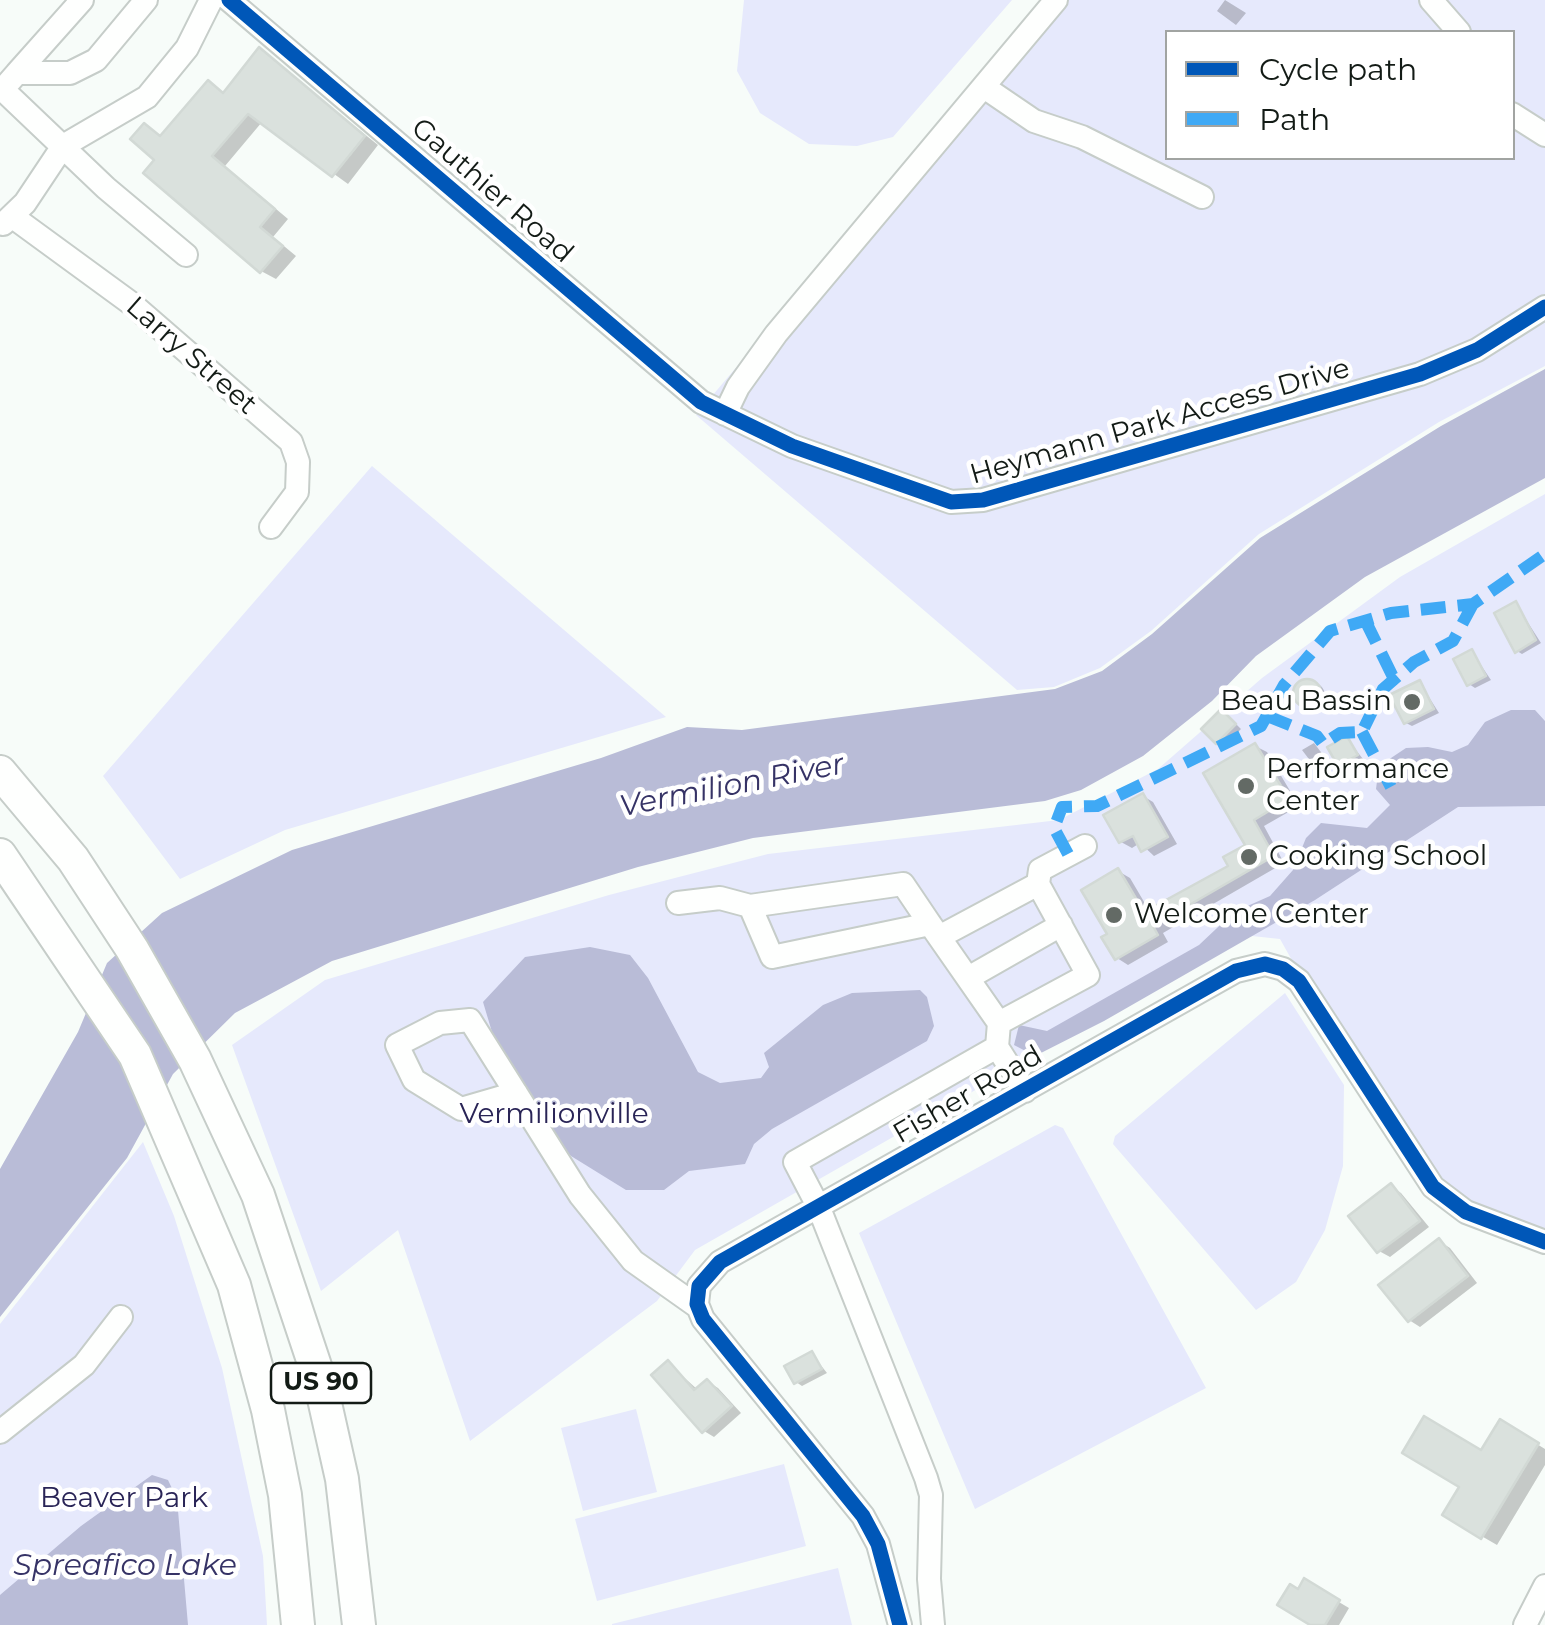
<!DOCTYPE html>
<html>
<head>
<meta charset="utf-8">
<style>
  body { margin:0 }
  #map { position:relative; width:1545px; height:1625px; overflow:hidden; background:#f7fcf9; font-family:Montserrat,sans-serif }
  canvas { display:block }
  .legend { position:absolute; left:1165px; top:30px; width:350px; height:130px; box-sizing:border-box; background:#fff; border:2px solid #a1a4a2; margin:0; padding:12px 18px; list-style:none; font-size:30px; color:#131b16 }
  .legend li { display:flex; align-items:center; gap:20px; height:50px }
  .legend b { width:50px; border:2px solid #a1a4a2 }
</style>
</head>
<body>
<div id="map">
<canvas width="1545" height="1625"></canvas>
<ul class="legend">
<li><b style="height:12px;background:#0057b8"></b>Cycle path</li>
<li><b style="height:12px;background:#3fa9f5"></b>Path</li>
</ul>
</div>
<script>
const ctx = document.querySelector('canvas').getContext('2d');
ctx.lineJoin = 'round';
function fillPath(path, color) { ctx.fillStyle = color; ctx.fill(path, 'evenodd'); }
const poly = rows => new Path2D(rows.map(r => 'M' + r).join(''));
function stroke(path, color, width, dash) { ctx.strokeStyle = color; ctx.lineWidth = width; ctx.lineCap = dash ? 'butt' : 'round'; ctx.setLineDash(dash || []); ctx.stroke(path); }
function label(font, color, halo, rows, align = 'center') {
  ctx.font = font + ' Montserrat,sans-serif'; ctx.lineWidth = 9; ctx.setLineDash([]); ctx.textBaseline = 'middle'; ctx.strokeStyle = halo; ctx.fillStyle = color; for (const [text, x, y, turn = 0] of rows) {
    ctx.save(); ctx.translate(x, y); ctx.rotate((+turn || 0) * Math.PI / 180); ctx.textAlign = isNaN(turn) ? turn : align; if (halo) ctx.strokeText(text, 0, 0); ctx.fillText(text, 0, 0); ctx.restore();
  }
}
fillPath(poly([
  [744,0,1012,0,893,137,857,146,809,144,760,113,737,71],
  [1046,0,1545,0,1545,366,1439,422,1259,534,1151,631,1100,668,1054,687,1017,690,696,415],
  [1168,32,1512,32,1512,158,1168,158],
  [372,466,666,717,285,830,180,879,103,776],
  [1545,494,1545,1236,1488,1216,1440,1181,1307,987,1280,939,1252,936,1136,981,1035,1056,695,1250,657,1301,470,1441,398,1230,321,1291,232,1045,325,980,609,895,768,854,1059,820,1158,769,1262,678,1400,577],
  [1285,993,1344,1085,1343,1166,1325,1230,1296,1282,1256,1310,1113,1144,1115,1136],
  [1055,1125,1063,1128,1206,1388,975,1509,859,1233],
  [143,1142,174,1216,222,1368,263,1556,267,1625,0,1625,0,1324],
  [636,1409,657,1492,583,1511,561,1428],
  [784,1464,806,1546,597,1601,575,1519],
  [838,1568,852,1625,612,1625,612,1624]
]), '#e6e9fc');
fillPath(poly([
  [1545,369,1545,478,1365,577,1256,656,1212,701,1143,756,1081,790,1045,801,753,838,638,867,332,961,235,1013,173,1074,127,1158,0,1317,0,1169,78,1032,107,963,162,913,292,850,601,758,687,727,742,730,1055,689,1102,671,1152,634,1260,538,1441,426],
  [1511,710,1535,710,1545,721,1545,806,1458,807,1315,900,1104,1021,1035,1056,1014,1045,1019,1025,1047,1031,1199,945,1234,912,1270,896,1293,870,1306,838,1321,823,1367,828,1390,805,1376,789,1379,766,1406,748,1428,747,1452,752,1468,745,1485,722],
  [590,947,630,955,648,978,698,1072,720,1083,761,1078,769,1067,764,1053,823,1005,852,993,920,990,927,997,934,1026,927,1041,772,1129,754,1144,745,1164,689,1171,664,1190,626,1190,571,1156,550,1133,495,1042,483,1002,525,957],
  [152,1475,168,1480,177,1499,188,1625,0,1625,0,1595,81,1526]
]), '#b9bcd7');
fillPath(poly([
  [1225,0,1246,13,1236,25,1217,11],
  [260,50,378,145,348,184,262,122,225,166,288,219,273,237,296,256,276,279,261,271,158,160,145,126,162,137,208,83,226,94],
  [1516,604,1541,643,1522,654,1517,651],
  [1472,652,1491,680,1475,688,1469,684],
  '1297 696a14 14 0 1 1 28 0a14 14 0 1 1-28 0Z',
  [1420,683,1439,713,1412,726,1406,723],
  [1228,716,1241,729,1224,746,1217,742],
  [1347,739,1363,759,1346,768,1340,764],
  [1314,743,1330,764,1318,771,1302,750],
  [1255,746,1267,752,1299,806,1264,826,1284,863,1163,933,1168,942,1128,965,1117,958,1110,935,1118,871,1130,878,1150,912,1232,867,1249,846],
  [1143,796,1153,802,1177,844,1154,856,1140,843,1132,848,1121,842],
  [1391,1186,1401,1193,1429,1227,1390,1257,1379,1251],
  [1439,1241,1450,1248,1477,1283,1420,1327,1409,1320],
  [812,1354,827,1373,802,1386,796,1382],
  [668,1363,698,1390,708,1382,718,1388,741,1413,714,1437,704,1431],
  [1501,1422,1545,1449,1545,1465,1497,1545,1445,1515],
  [1305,1582,1349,1608,1339,1625,1315,1625,1299,1592]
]), '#0003');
const building = poly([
  [259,47,365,136,332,177,248,114,212,156,275,209,260,227,283,246,260,273,143,173,154,160,130,139,144,123,160,136,208,80,223,93,259,47],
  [1516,601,1536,640,1515,653,1494,613,1516,601],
  [1472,649,1486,676,1467,686,1453,659,1472,649],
  '1293 693a14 14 0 1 1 28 0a14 14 0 1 1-28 0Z',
  [1420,680,1434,709,1404,724,1389,695,1420,680],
  [1221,709,1236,724,1216,744,1201,729,1221,709],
  [1347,736,1358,755,1338,766,1327,747,1347,736],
  [1255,743,1289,799,1254,820,1274,856,1153,926,1158,935,1115,960,1101,937,1107,934,1081,890,1118,868,1144,912,1228,866,1223,857,1245,845,1203,773,1255,743],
  [1143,793,1168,837,1141,852,1133,836,1119,843,1103,815,1143,793],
  [1391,1183,1420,1221,1377,1253,1348,1216,1391,1183],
  [1439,1238,1468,1276,1408,1322,1378,1285,1439,1238],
  [812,1351,822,1369,794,1384,784,1366,812,1351],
  [668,1360,694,1390,707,1379,732,1406,702,1433,651,1375,668,1360],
  [1424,1416,1481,1450,1500,1419,1539,1443,1481,1539,1442,1515,1459,1487,1402,1453,1424,1416],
  [1304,1578,1340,1600,1325,1625,1310,1625,1277,1605,1290,1584,1298,1589,1304,1578]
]);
fillPath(building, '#dae1dd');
stroke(building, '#d2d9d5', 2.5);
const minor = poly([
  [229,0,701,402,792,446,951,502,983,500,1420,374,1477,350,1545,307],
  [1431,0,1459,32],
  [17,73,82,0],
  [0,87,106,188,186,255],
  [984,87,1034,121,1082,137,1202,197],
  [3,89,17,73,70,73,96,60,146,0],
  [1512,114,1545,135],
  [13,217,132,304,291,442,298,462,297,492,271,527],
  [3,224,25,203,63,146,147,97,187,48,211,0],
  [725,414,738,387,776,334,1056,0],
  [1038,884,1040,870,1085,846],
  [678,903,720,898,750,906],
  [930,924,772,957,750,906,903,884,930,924,999,1023,997,1047,1025,1091],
  [939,937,1038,884,1088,975,999,1023],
  [968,978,1061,925],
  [516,1093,461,1109,414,1080,397,1045,440,1023,470,1020,516,1093,580,1195,633,1261,698,1307],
  [0,1432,84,1365,121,1317],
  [900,1625,878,1544,863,1516,703,1319,697,1304,699,1286,720,1262,1236,971,1265,964,1283,969,1299,981,1433,1187,1466,1212,1545,1242],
  [933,1625,929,1579,931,1495,926,1478,819,1208,795,1162,997,1047],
  [1525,1625,1545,1586]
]);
const highway = poly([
  [0,772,73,859,132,949,195,1060,258,1195,320,1381,342,1479,359,1625],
  [0,855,135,1055,234,1285,268,1410,285,1495,298,1625]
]);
stroke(minor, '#c6cdc9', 26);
stroke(highway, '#c6cdc9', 36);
stroke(minor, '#fefffe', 22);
stroke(highway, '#fefffe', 32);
stroke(poly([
  [1365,620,1393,677],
  [1267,716,1317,736,1323,744,1340,733,1362,732,1383,689,1414,662,1453,641,1473,604],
  [1362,732,1392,789],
  [1068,854,1054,828,1062,807,1097,806,1261,726,1284,685,1330,631,1391,613,1473,604,1545,554]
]), '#3fa9f5', 12, [25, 12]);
stroke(poly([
  [229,0,701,402,792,446,951,502,983,500,1420,374,1477,350,1545,307],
  [900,1625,878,1544,863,1516,703,1319,697,1304,699,1286,720,1262,1236,971,1265,964,1283,969,1299,981,1433,1187,1466,1212,1545,1242]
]), '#0057b8', 15);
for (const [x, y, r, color] of [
  [1412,702,10,"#636a65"],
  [1246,786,10,"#636a65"],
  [1249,857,10,"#636a65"],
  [1114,915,10,"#636a65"]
]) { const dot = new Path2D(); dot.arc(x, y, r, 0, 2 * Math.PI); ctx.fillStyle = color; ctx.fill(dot); stroke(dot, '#fff', 4); }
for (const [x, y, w] of [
  [321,1383,100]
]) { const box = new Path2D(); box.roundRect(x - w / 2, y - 20, w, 40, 8); ctx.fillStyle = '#fff'; ctx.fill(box); stroke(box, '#131b16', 2.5); }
label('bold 25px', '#131b16', null, [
  ["US 90",321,1383]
]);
label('28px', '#131b16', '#fff', [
  ["Gauthier Road",492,191,41],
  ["Larry Street",191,356,41],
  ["Heymann Park Access Drive",1160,422,-16],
  ["Fisher Road",968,1095,-30]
]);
label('28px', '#131b16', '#fff', [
  ["Beau Bassin",1392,702,"right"],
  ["Performance",1266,770],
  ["Center",1266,802],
  ["Cooking School",1269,857],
  ["Welcome Center",1134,915]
], 'left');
label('28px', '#292456', '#fff', [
  ["Vermilionville",554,1115],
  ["Beaver Park",124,1499]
]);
label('italic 30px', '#363366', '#fff', [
  ["Vermilion River",732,786,-11],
  ["Spreafico Lake",125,1566]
]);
</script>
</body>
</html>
